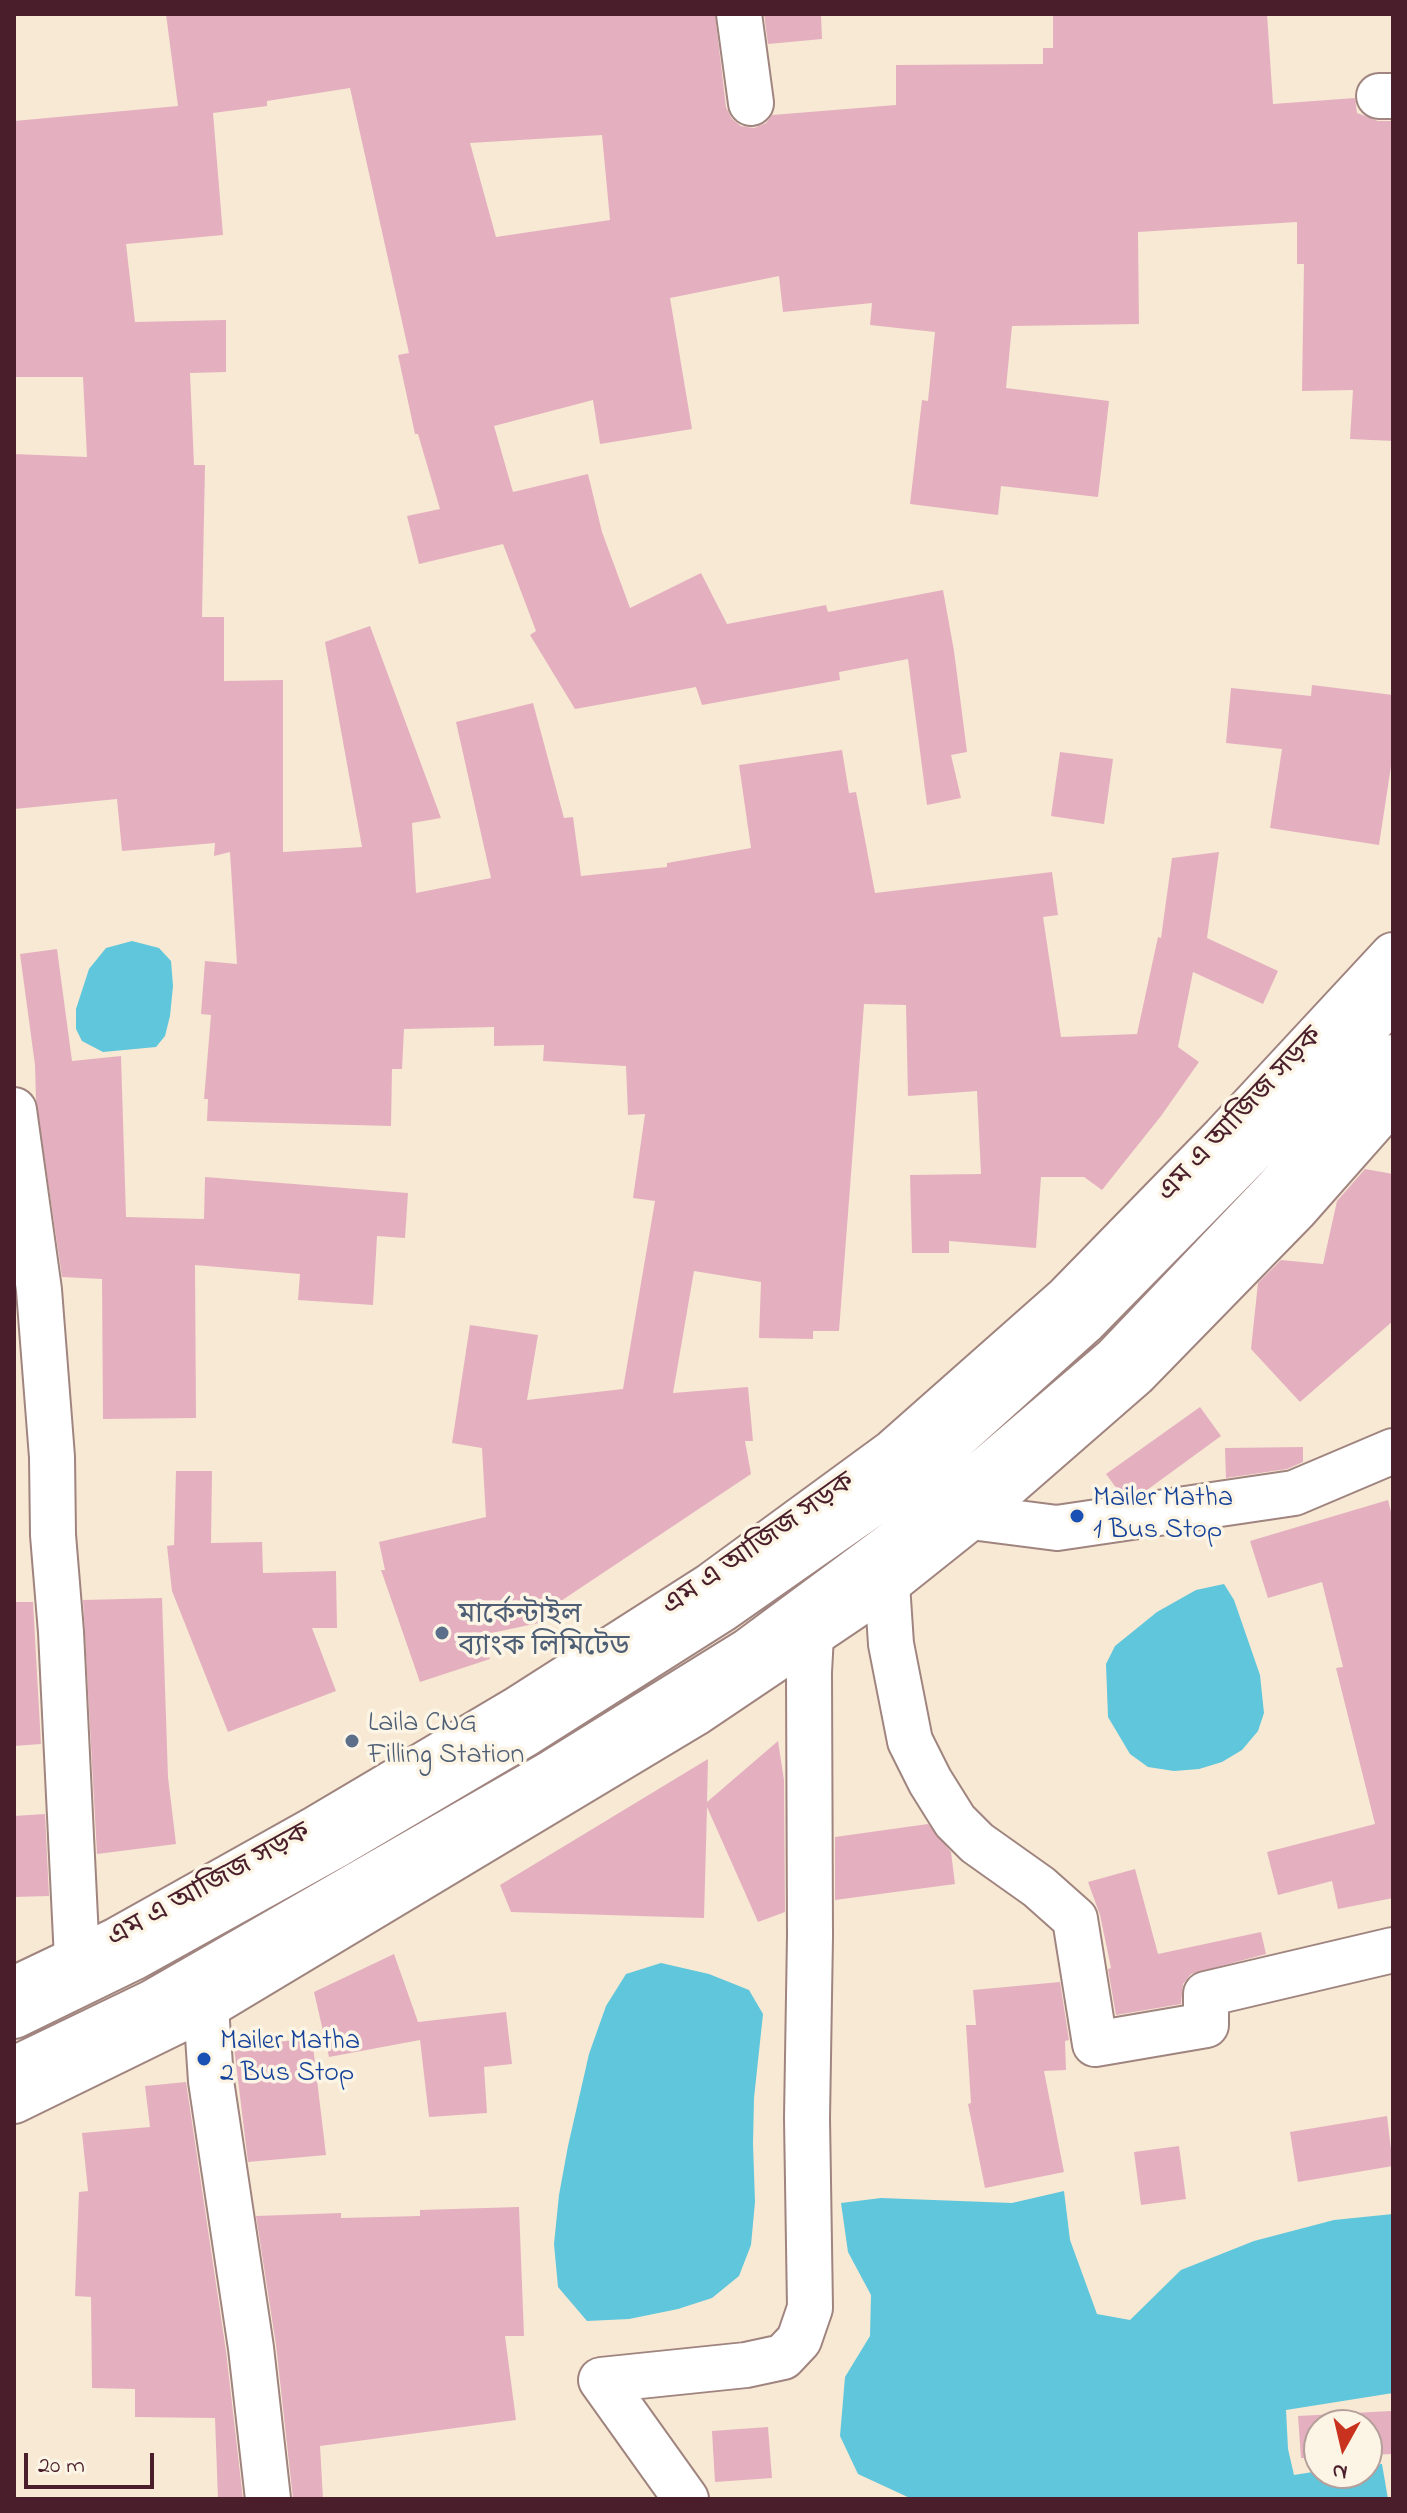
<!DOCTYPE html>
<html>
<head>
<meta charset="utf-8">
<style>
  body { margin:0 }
  #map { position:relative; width:1407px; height:2513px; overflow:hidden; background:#f7e9d3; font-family:"Indie Flower",sans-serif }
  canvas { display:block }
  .frame { position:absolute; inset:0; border:16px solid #4a1f2b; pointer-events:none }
  .north { position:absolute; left:1303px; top:2409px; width:80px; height:80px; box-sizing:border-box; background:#fcf5e5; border:2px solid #b59f9b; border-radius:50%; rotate:188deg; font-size:22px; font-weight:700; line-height:32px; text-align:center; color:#4a1f2b }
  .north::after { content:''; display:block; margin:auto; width:28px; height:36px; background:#c8321e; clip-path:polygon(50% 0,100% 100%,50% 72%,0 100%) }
  .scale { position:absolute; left:24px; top:2453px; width:130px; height:36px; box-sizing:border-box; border:4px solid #4a1f2b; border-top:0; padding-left:10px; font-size:24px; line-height:28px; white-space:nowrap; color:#4a1f2b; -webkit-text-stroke:6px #fcf5e5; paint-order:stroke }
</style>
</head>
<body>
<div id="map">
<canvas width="1407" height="2513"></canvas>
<div class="frame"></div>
<div class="north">N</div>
<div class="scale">20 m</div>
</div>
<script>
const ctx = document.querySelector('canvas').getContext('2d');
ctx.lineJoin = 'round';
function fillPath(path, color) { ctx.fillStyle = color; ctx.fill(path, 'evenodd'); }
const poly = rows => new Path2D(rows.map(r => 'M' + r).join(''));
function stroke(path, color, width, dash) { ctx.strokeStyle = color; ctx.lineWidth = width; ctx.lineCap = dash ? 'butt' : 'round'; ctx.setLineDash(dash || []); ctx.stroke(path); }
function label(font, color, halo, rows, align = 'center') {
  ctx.font = font + ' "Indie Flower","Noto Sans Bengali",sans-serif'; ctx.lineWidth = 7; ctx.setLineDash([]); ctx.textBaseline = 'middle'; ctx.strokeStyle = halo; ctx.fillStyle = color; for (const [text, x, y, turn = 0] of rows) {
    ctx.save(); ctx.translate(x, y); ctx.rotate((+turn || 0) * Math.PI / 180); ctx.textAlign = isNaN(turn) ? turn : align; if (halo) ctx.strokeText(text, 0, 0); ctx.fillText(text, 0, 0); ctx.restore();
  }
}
fillPath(poly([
  [132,941,159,948,171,961,173,986,170,1016,165,1036,156,1047,103,1052,82,1041,76,1029,76,1009,89,969,106,948],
  [1224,1584,1234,1600,1260,1675,1264,1713,1258,1731,1242,1750,1222,1762,1199,1769,1174,1771,1148,1767,1130,1754,1108,1717,1106,1664,1115,1646,1157,1612,1196,1590],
  [661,1963,709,1974,749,1990,763,2014,754,2098,753,2144,755,2202,751,2245,739,2276,712,2298,678,2309,629,2319,587,2321,558,2287,554,2244,559,2195,568,2146,589,2054,606,2006,626,1974],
  [1064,2191,1070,2240,1097,2314,1130,2320,1181,2270,1254,2241,1334,2220,1393,2214,1393,2393,1286,2410,1288,2449,1294,2475,1319,2471,1367,2473,1367,2465,1382,2464,1388,2499,912,2499,858,2474,840,2436,845,2377,870,2336,871,2295,848,2252,841,2203,881,2198,1012,2203]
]), '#5fc6dc');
fillPath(poly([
  [166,14,715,14,726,107,732,119,741,126,754,128,766,123,772,115,896,105,896,65,1043,64,1043,48,1053,48,1053,14,1267,14,1273,104,1355,98,1357,113,1378,121,1393,121,1393,441,1350,439,1353,390,1302,391,1304,264,1297,264,1297,222,1138,232,1139,324,1012,326,1006,388,1109,401,1098,497,1001,486,998,515,910,504,922,400,928,401,935,332,870,325,872,303,783,312,779,276,670,298,692,429,600,444,593,400,494,426,513,492,588,474,602,532,630,608,701,573,727,624,826,605,828,612,943,590,954,651,967,752,951,755,961,798,927,805,908,659,839,672,840,680,702,705,696,687,575,709,530,635,536,631,503,544,419,564,407,516,440,509,418,434,415,434,398,355,409,353,350,88,267,101,267,106,213,113,223,235,126,244,135,322,226,320,226,372,190,373,194,465,205,465,202,617,224,617,224,681,283,680,283,852,362,847,325,642,370,626,441,818,412,823,416,893,491,878,456,722,533,703,564,818,573,817,581,876,667,867,667,863,751,848,739,765,842,750,849,793,856,792,875,893,1052,872,1058,915,1043,917,1061,1037,1137,1034,1158,937,1161,938,1172,858,1219,852,1207,938,1278,971,1263,1004,1193,972,1178,1047,1199,1062,1161,1116,1102,1190,1084,1177,1041,1177,1036,1248,949,1241,949,1253,912,1253,910,1175,981,1174,977,1091,908,1096,906,1005,864,1004,839,1331,813,1331,813,1339,759,1338,761,1282,694,1271,673,1393,748,1387,753,1441,745,1441,751,1474,546,1611,548,1621,482,1635,490,1659,420,1682,381,1570,385,1570,379,1542,486,1517,482,1448,452,1443,470,1325,538,1335,527,1400,623,1389,655,1201,633,1198,645,1114,628,1115,626,1066,543,1061,544,1045,494,1046,494,1027,404,1029,402,1069,392,1069,391,1126,207,1121,208,1099,204,1099,211,1015,201,1014,205,961,237,964,230,852,214,856,215,843,122,851,117,799,14,809,14,454,87,457,83,377,14,377,14,121,178,106],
  [602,135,610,220,496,237,470,143],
  [764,14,821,14,822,39,768,44],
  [1312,685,1393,695,1393,753,1379,845,1270,828,1282,749,1226,743,1231,688,1311,696],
  [1060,752,1113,759,1104,824,1051,816],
  [57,949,72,1061,121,1056,126,1217,204,1219,205,1177,408,1193,405,1238,377,1236,373,1305,298,1300,300,1274,195,1265,196,1418,103,1419,102,1279,62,1277,36,1100,35,1065,20,954],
  [1365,1169,1393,1174,1393,1321,1300,1402,1251,1349,1258,1283,1281,1260,1323,1264,1337,1201],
  [1200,1407,1221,1436,1147,1490,1120,1493,1106,1474],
  [1303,1447,1303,1462,1287,1469,1226,1478,1225,1448],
  [176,1471,212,1471,211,1543,262,1542,263,1573,336,1571,337,1628,312,1628,336,1691,228,1732,172,1591,167,1546,174,1545],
  [1388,1500,1393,1520,1393,1898,1338,1909,1332,1881,1278,1895,1267,1852,1375,1824,1336,1668,1343,1667,1322,1582,1268,1598,1250,1541],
  [162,1598,168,1777,176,1844,97,1854,83,1600],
  [14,1602,33,1602,41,1744,14,1746],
  [778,1741,784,1780,785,1912,758,1922,707,1807,704,1918,511,1912,500,1885,708,1759,707,1802],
  [45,1814,49,1896,14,1897,14,1816],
  [928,1824,951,1852,955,1884,835,1900,835,1837],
  [1135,1869,1158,1954,1261,1932,1266,1954,1191,1974,1183,1984,1181,2004,1116,2015,1108,1969,1111,1968,1100,1915,1088,1882],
  [394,1954,418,2022,506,2012,512,2064,484,2067,487,2113,429,2117,420,2040,329,2057,314,1992],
  [1060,1982,1069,2040,1065,2041,1066,2070,1044,2071,1064,2172,985,2188,968,2104,971,2103,966,2025,976,2025,973,1990],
  [312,2038,326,2155,248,2162,234,2047],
  [186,2082,226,2351,243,2499,218,2499,215,2418,135,2417,135,2389,92,2388,91,2297,75,2296,79,2192,88,2191,82,2133,150,2127,145,2086],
  [1387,2116,1393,2166,1298,2182,1290,2132],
  [1179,2146,1186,2199,1141,2205,1134,2152],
  [519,2207,524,2336,505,2336,516,2420,320,2446,323,2499,293,2499,276,2345,256,2216,341,2213,341,2218,420,2216,420,2210],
  [1391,2411,1393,2454,1367,2455,1367,2425,1319,2425,1319,2458,1301,2458,1298,2416],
  [768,2427,772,2478,715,2482,712,2431]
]), '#e4b0c0');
const minor = poly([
  [739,14,751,103],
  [1379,96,1393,96],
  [14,1110,39,1290,52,1457,53,1535,61,1632,77,1959],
  [971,1517,1057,1528,1294,1493,1393,1451],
  [887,1584,891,1644,910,1741,930,1781,955,1821,977,1843,1039,1887,1075,1919,1095,2044,1206,2025,1206,1994,1393,1950],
  [206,2007,211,2081,251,2348,268,2499],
  [686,2499,601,2380,746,2365,783,2357,799,2340,810,2308,807,2118,810,1936,809,1672,811,1635]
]);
const major = poly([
  [14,1989,117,1940,317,1828,516,1710,710,1586,893,1452,1066,1299,1224,1137,1393,955],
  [14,2101,206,2007,694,1714,887,1584,971,1517,1135,1374,1295,1210,1393,1099]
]);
const highway = poly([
  [14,2016,133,1958,335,1846,527,1733,721,1610,914,1475,1083,1323,1248,1155,1393,998],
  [14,2069,153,2002,553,1772,748,1651,941,1508,1115,1359,1277,1189,1393,1057]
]);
stroke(minor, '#a0847f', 48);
stroke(major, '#a0847f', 48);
stroke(highway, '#a0847f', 48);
stroke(minor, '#fff', 44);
stroke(major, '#fff', 44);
stroke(highway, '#fff', 44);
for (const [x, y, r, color] of [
  [1077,1516,8,"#1a4fb4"],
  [442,1633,8,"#5c6f8a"],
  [352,1741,8,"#5c6f8a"],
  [204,2059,8,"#1a4fb4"]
]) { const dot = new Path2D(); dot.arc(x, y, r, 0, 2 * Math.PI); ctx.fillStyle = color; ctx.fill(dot); stroke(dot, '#fcf5e5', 3); }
label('28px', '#4a1f2b', '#fcf5e5', [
  ["এম এ আজিজ সড়ক",1242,1116,-47],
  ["এম এ আজিজ সড়ক",760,1546,-35],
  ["এম এ আজিজ সড়ক",210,1887,-29]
]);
label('28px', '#164399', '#fcf5e5', [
  ["Mailer Matha",1093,1500],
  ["1 Bus Stop",1093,1532],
  ["Mailer Matha",220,2043],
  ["2 Bus Stop",220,2075]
], 'left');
label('28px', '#4e5e75', '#fcf5e5', [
  ["মার্কেন্টাইল",458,1617],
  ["ব্যাংক লিমিটেড",458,1649],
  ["Laila CNG",368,1725],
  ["Filling Station",368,1757]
], 'left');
</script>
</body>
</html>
